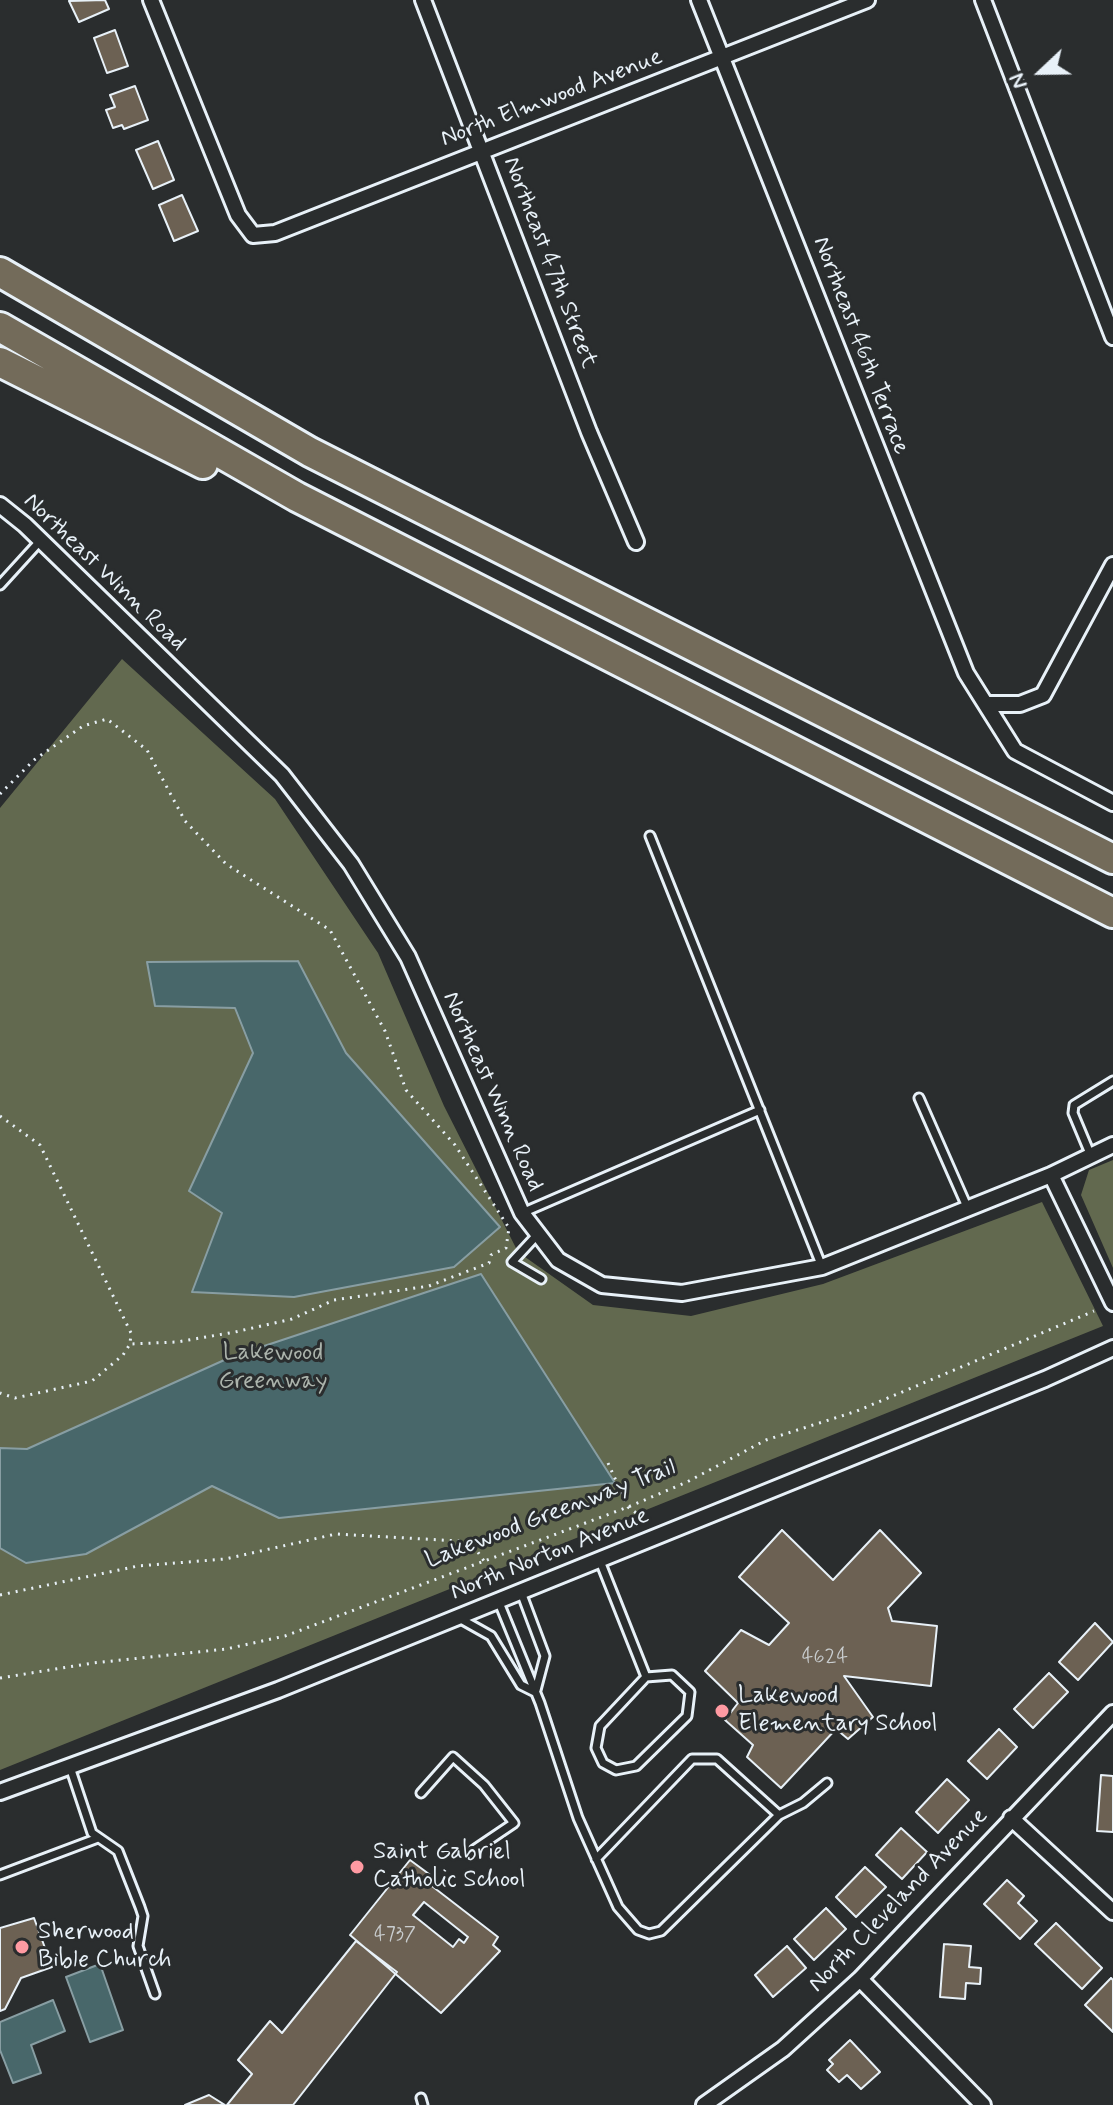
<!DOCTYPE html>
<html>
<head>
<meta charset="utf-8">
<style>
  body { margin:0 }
  #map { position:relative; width:1113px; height:2105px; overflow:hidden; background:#2a2d2e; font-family:Mynerve,sans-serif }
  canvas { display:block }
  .north { position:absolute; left:1001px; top:32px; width:80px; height:80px; -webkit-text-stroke:6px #2a2d2e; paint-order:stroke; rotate:248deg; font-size:22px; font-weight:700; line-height:32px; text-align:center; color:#e8f1f8 }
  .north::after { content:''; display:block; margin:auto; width:28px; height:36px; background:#e8f1f8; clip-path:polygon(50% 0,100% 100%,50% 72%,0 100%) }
</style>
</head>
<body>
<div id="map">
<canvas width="1113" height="2105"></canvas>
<div class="north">N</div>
</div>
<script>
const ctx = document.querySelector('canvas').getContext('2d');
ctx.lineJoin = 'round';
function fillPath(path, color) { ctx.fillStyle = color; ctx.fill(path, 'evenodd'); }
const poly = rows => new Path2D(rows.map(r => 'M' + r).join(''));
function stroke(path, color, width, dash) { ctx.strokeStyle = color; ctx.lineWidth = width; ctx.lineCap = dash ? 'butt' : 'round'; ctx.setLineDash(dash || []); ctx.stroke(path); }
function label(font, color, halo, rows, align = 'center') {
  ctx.font = font + ' Mynerve,sans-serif'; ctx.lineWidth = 6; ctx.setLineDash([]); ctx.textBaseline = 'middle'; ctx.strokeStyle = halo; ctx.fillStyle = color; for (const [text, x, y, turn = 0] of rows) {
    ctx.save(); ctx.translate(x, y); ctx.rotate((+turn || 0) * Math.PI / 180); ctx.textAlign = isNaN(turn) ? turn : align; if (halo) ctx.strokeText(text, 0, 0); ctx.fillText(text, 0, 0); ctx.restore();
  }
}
fillPath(poly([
  [122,659,275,799,378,953,444,1106,518,1252,593,1305,691,1316,823,1284,1042,1202,1103,1326,0,1770,0,808],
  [1113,1160,1113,1268,1081,1195,1089,1170]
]), '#62694f');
const water = poly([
  [298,961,346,1053,500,1227,454,1267,294,1297,192,1292,222,1213,189,1191,253,1053,235,1008,155,1006,147,962,298,961],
  [481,1274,615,1483,279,1518,212,1486,86,1554,26,1563,0,1548,0,1448,27,1449,231,1357,481,1274],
  [100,1964,123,2030,90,2042,66,1977,100,1964],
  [53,2000,65,2031,31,2045,41,2073,13,2083,0,2050,0,2022,53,2000]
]);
fillPath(water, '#48676a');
stroke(water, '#889ea3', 2);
const building = poly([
  [105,0,109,9,79,22,69,1,105,0],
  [115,30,128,66,107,73,94,38,115,30],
  [135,86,148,120,124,129,122,125,113,128,106,110,115,107,110,95,135,86],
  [158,141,174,180,153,189,136,150,158,141],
  [182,195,198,231,174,241,159,205,182,195],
  [782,1530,833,1580,880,1530,921,1573,888,1608,892,1621,937,1626,931,1686,844,1676,873,1717,848,1739,836,1729,781,1788,747,1757,753,1745,725,1720,738,1703,705,1671,741,1630,769,1645,789,1623,739,1577,782,1530],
  [1095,1623,1113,1642,1078,1680,1059,1662,1095,1623],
  [1049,1673,1068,1692,1033,1728,1014,1709,1049,1673],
  [999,1729,1017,1747,987,1779,968,1761,999,1729],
  [1101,1775,1113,1776,1113,1832,1097,1831,1101,1775],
  [947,1779,969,1800,938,1833,916,1812,947,1779],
  [901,1828,927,1852,902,1879,876,1855,901,1828],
  [410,1860,433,1877,428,1883,498,1937,493,1945,500,1951,441,2013,350,1935,410,1860],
  [424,1902,468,1937,464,1943,459,1939,453,1947,413,1915,424,1902],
  [865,1867,886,1887,856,1917,836,1897,865,1867],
  [1007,1880,1024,1896,1018,1903,1037,1921,1020,1939,984,1904,1007,1880],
  [826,1908,846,1929,814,1960,794,1939,826,1908],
  [34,1918,52,1967,21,1978,5,2009,0,2011,0,1928,34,1918],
  [1056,1923,1102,1968,1082,1989,1035,1944,1056,1923],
  [356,1941,397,1972,293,2105,227,2105,252,2074,238,2060,270,2021,282,2033,356,1941],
  [944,1944,971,1946,969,1967,981,1968,980,1984,966,1983,965,1999,940,1997,944,1944],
  [787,1946,806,1968,773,1997,755,1975,787,1946],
  [1111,1978,1113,1980,1113,2032,1085,2005,1111,1978],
  [850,2040,880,2072,861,2089,847,2075,839,2082,827,2070,833,2064,829,2060,850,2040],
  [209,2095,225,2105,185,2105,209,2095]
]);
fillPath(building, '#6c6153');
stroke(building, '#e8f1f8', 2);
const lane = poly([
  [0,585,41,540],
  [650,836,822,1267],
  [919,1098,968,1209],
  [1091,1156,1073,1113,1074,1105,1113,1081],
  [522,1213,760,1110],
  [538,1234,512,1262,541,1279],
  [600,1561,646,1677,600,1726,596,1748,603,1763,616,1770,636,1766,687,1716,690,1692,672,1675,646,1677],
  [521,1592,545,1656,536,1690],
  [498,1600,540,1703,578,1818,618,1907,638,1930,649,1934,661,1931,779,1815,803,1803,827,1783],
  [459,1618,491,1636,521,1685,535,1692],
  [70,1767,92,1833,118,1851,140,1907,143,1916,138,1946,155,1994],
  [421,1793,453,1757,484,1785,514,1823,474,1850],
  [596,1859,692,1759,717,1759,779,1815],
  [0,1875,98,1838],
  [421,2098,423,2105]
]);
const street = poly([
  [151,0,238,215,253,235,275,233,867,0],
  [423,0,589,432,636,542],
  [699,0,966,673,1015,751,1113,803],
  [983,0,1113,337],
  [0,505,25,525,282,775,351,864,408,957,522,1213,558,1260,602,1285,682,1293,822,1267,1051,1175,1113,1145],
  [986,704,1020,704,1043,695,1113,565],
  [1051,1175,1113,1303],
  [0,1792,278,1690,1045,1379,1113,1348],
  [1011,1818,1113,1912],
  [860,1979,983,2105],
  [704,2105,783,2049,860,1979,1113,1713]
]);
const highway = poly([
  [0,272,310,452,1113,859],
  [0,327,297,497,1113,913],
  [0,362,203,464]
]);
stroke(lane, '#e8f1f8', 13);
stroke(street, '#e8f1f8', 20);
stroke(highway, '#e8f1f8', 34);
stroke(poly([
  [0,794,34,760,83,726,107,719,147,750,185,821,226,864,330,930,385,1031,406,1090,455,1145,509,1228,506,1248,491,1255,489,1263,429,1286,334,1300,292,1319,235,1332,177,1342,130,1344],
  [0,1116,40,1145,131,1333,130,1344,123,1355,92,1381,15,1398,0,1393],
  [608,1463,628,1507,639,1515],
  [0,1595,138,1566,225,1559,336,1534,459,1541,475,1548,484,1561],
  [0,1678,93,1663,226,1649,285,1636,628,1507,687,1482,766,1440,857,1411,1094,1311]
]), '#e8f1f8', 3, [2, 6]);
stroke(lane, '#2a2d2e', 7);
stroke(street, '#2a2d2e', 14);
stroke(highway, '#736b5a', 28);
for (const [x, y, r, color] of [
  [722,1711,8,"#ff9aa2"],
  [357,1867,8,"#ff9aa2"],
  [22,1947,8,"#ff9aa2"]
]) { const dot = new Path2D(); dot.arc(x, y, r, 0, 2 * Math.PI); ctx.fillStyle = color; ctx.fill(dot); stroke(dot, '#2a2d2e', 3); }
label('20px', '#c9cdcf', null, [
  ["4624",825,1658],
  ["4737",395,1936]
]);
label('24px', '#e8f1f8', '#2a2d2e', [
  ["North Elmwood Avenue",552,99,-21],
  ["Northeast 47th Street",549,263,69],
  ["Northeast 46th Terrace",860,346,69],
  ["Northeast Winn Road",104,573,44],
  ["Northeast Winn Road",492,1092,66],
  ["Lakewood Greenway Trail",551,1515,-21],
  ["North Norton Avenue",550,1555,-22],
  ["North Cleveland Avenue",899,1901,-46]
]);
label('24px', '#acb4ac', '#2a2d2e', [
  ["Lakewood",273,1354],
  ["Greenway",273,1382]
]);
label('24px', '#e8f1f8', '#2a2d2e', [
  ["Lakewood",738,1697],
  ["Elementary School",738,1725],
  ["Saint Gabriel",373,1853],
  ["Catholic School",373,1881],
  ["Sherwood",38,1933],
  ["Bible Church",38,1961]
], 'left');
</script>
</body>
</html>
